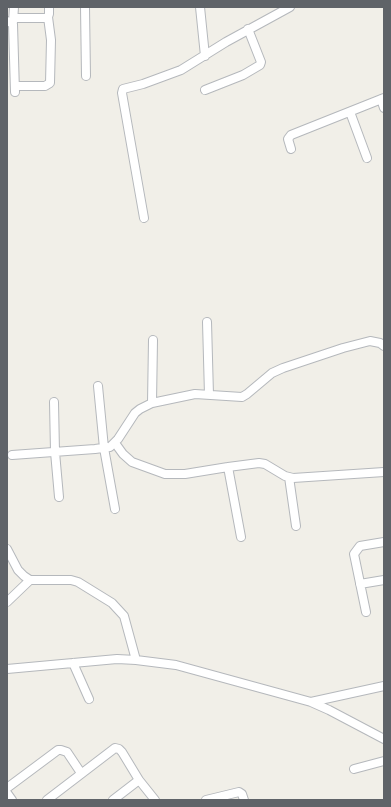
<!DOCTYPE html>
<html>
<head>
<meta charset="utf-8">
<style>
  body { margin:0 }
  #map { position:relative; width:391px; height:807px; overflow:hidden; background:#f1efe8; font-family:Manrope,sans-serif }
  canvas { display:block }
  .frame { position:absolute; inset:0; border:8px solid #5f6368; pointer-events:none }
</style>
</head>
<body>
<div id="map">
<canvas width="391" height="807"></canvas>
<div class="frame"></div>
</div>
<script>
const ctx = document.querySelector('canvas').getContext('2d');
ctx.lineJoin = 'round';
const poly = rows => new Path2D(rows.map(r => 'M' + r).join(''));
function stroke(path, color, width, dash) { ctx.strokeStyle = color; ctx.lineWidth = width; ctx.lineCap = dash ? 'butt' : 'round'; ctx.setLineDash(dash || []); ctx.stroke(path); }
const minor = poly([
  [85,7,86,76],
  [200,7,205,56],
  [14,18,46,18,48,17,49,14,49,7],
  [7,21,13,24,15,92],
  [13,22,14,7],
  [15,86,45,86,50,83,51,40,48,17],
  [205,90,243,75,260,65,261,62,248,29],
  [381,99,384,108],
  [350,112,367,158],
  [291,149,288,139,291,135,384,98],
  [144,218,122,93,123,89,143,84,181,70,226,42,290,7],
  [207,322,209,395],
  [98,386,104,448,115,509],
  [54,402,55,452,59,497],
  [152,403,153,340],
  [115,443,123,454,132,462,165,474,185,474,228,467,259,463,265,464,285,476,293,478,384,472],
  [12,455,95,449,110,447,118,439,135,413,140,409,152,403,195,394,242,397,247,394,272,373,283,368,343,348,370,341,380,343,384,346],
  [228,467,241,537],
  [289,477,296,526],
  [7,549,18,570,24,576,30,580,71,580,78,582,112,603,124,616,136,660],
  [360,584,384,580],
  [7,602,30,580],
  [366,612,354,554,360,546,384,542],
  [73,663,89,699],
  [7,669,117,659,136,660,176,665,311,702,329,710,384,739],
  [311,702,384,686],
  [354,769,384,761],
  [7,788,58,750,61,750,67,752,81,773],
  [7,793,12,800],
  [47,800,115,748,119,749,122,752,139,780,155,800],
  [113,800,139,780],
  [206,800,239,792,242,794,244,800]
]);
stroke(minor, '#b5b8bc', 10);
stroke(minor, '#fff', 8);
</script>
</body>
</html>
